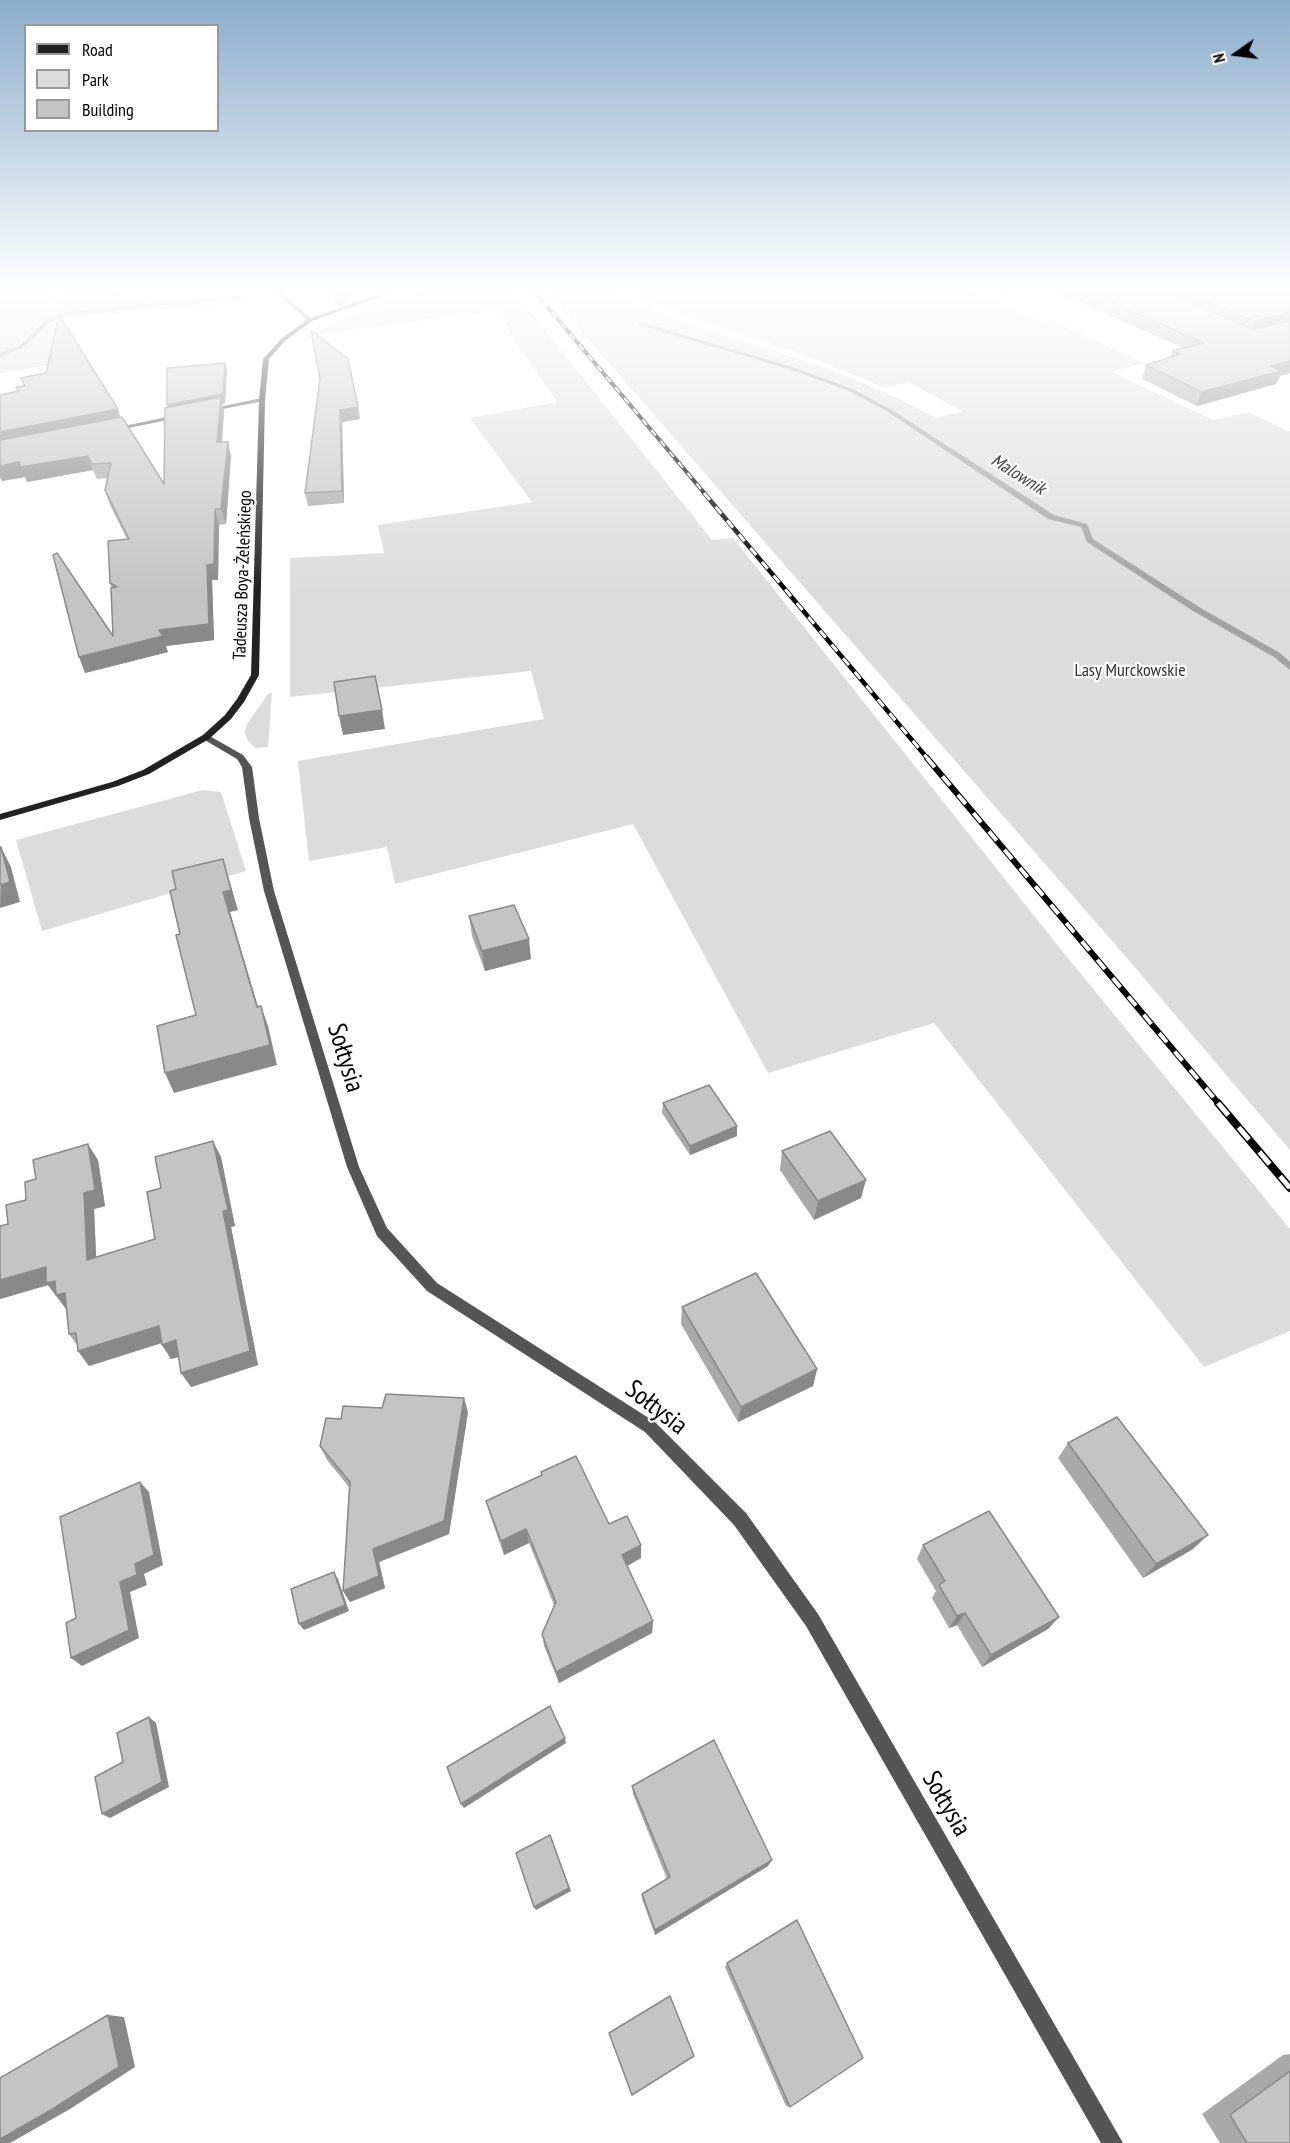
<!DOCTYPE html>
<html>
<head>
<meta charset="utf-8">
<style>
  body { margin:0 }
  #map { position:relative; width:1290px; height:2143px; overflow:hidden; background:#fff; font-family:"PT Sans Narrow",sans-serif }
  canvas { display:block }
  .legend { position:absolute; left:24px; top:24px; width:195px; height:108px; box-sizing:border-box; background:#fff; border:2px solid #999; margin:0; padding:8px 10px; list-style:none; font-size:18px; color:#000 }
  .legend li { display:flex; align-items:center; gap:12px; height:30px }
  .legend b { width:30px; border:2px solid #999 }
  .north { position:absolute; left:1206px; top:24px; width:60px; height:60px; -webkit-text-stroke:4px #fff; paint-order:stroke; rotate:256deg; font-size:16px; font-weight:700; line-height:24px; text-align:center; color:#000 }
  .north::after { content:''; display:block; margin:auto; width:21px; height:27px; background:#000; clip-path:polygon(50% 0,100% 100%,50% 72%,0 100%) }
</style>
</head>
<body>
<div id="map">
<canvas width="1290" height="2143"></canvas>
<ul class="legend">
<li><b style="height:8px;background:#222"></b>Road</li>
<li><b style="height:16px;background:#dcdcdc"></b>Park</li>
<li><b style="height:16px;background:#c4c4c4"></b>Building</li>
</ul>
<div class="north">N</div>
</div>
<script>
const ctx = document.querySelector('canvas').getContext('2d');
ctx.lineJoin = 'round';
function fillPath(path, color) { ctx.fillStyle = color; ctx.fill(path, 'evenodd'); }
const poly = rows => new Path2D(rows.map(r => 'M' + r).join(''));
function stroke(path, color, width, dash) { ctx.strokeStyle = color; ctx.lineWidth = width; ctx.lineCap = dash ? 'butt' : 'round'; ctx.setLineDash(dash || []); ctx.stroke(path); }
function label(font, color, halo, rows, align = 'center') {
  ctx.font = font + ' "PT Sans Narrow",sans-serif'; ctx.lineWidth = 4.5; ctx.setLineDash([]); ctx.textBaseline = 'middle'; ctx.strokeStyle = halo; ctx.fillStyle = color; for (const [text, x, y, turn = 0] of rows) {
    ctx.save(); ctx.translate(x, y); ctx.rotate((+turn || 0) * Math.PI / 180); ctx.textAlign = isNaN(turn) ? turn : align; if (halo) ctx.strokeText(text, 0, 0); ctx.fillText(text, 0, 0); ctx.restore();
  }
}
fillPath(poly([
  [0,291,55,291,53,307,61,291,119,291,122,301,241,295,244,303,53,318,55,364,0,373],
  [422,291,514,291,712,540,733,538,1067,957,1290,1229,1290,1331,1204,1367,934,1023,768,1073,633,824,395,884,387,847,309,861,298,761,544,719,531,671,290,697,290,558,384,553,378,525,532,502,470,418,557,402,515,341,499,310,311,335,354,314],
  [546,291,610,291,656,313,833,370,895,397,936,418,963,411,907,382,885,388,807,356,675,312,628,291,971,291,1042,321,1049,319,1144,363,1112,372,1213,420,1249,412,1290,432,1290,1150,1126,957],
  [272,693,268,747,255,748,248,741,245,733,247,724,268,694],
  [203,790,221,792,246,871,42,931,16,840]
]), '#dcdcdc');
fillPath(poly([
  [246,296,248,299,163,305,66,316,50,322,23,348,0,357,0,353,19,346,46,320,65,312,163,301,246,296],
  [640,322,793,367,855,390,892,410,1054,515,1087,524,1093,539,1199,607,1280,653,1290,662,1290,670,1274,657,1193,611,1087,542,1081,527,1048,519,888,412,851,392,789,369,638,325,640,322]
]), '#a3a3a3');
fillPath(poly([
  [273,291,279,291,312,319,312,321,308,321,273,291],
  [262,398,265,400,264,401,207,412,204,410,262,398],
  [181,414,184,416,183,417,113,431,110,429,181,414],
  [206,734,243,755,252,767,259,818,274,891,359,1167,387,1228,437,1283,655,1422,746,1513,818,1614,1123,2143,1101,2143,806,1626,734,1525,645,1432,427,1291,377,1236,347,1167,264,891,249,818,242,767,237,759,203,739,203,735,206,734]
]), '#555');
fillPath(poly([
  [388,291,397,291,312,321,285,341,269,359,265,400,259,675,244,702,231,719,209,739,149,774,118,786,0,820,0,814,112,782,143,770,203,735,225,715,237,699,251,675,259,400,263,359,281,339,308,319,388,291]
]), '#222');
const railFar3 = poly([
  [534,291,706,495]
]);
const railFar2 = poly([
  [704,493,928,759]
]);
const railFar1 = poly([
  [927,758,1219,1104]
]);
const rail = poly([
  [1218,1103,1290,1188]
]);
stroke(railFar3, '#000', 4);
stroke(railFar2, '#000', 4.5);
stroke(railFar1, '#000', 6);
stroke(rail, '#000', 8);
stroke(railFar3, '#fff', 2, [7]);
stroke(railFar2, '#fff', 3, [9]);
stroke(railFar1, '#fff', 4, [12]);
stroke(rail, '#fff', 5, [16]);
fillPath(poly([
  [331,291,348,291,349,302,337,306],
  [993,291,1015,291,1002,295],
  [1054,291,1290,291,1290,373,1280,376,1276,384,1197,406,1142,379,1146,365,1170,358,1172,351,1183,348],
  [348,359,360,419,342,422,344,503,308,506,305,493],
  [227,371,225,403,222,404,224,411,222,442,231,456,226,524,219,525,218,580,212,580,214,640,166,646,168,652,85,673,113,636,112,588,110,583,127,539,110,505,105,490,107,478,97,479,93,470,27,482,25,477,2,481,0,478,0,395,18,391,16,387,24,386,21,378,120,417,164,484,167,408],
  [469,916,531,959,485,971,472,936],
  [663,1103,737,1136,690,1155,662,1113],
  [782,1151,861,1198,814,1220,780,1170],
  [221,1157,235,1226,231,1227,258,1365,191,1387,179,1357,171,1359,161,1343,89,1366,78,1351,77,1345,69,1334,66,1309,48,1285,0,1299,0,1226,8,1224,26,1200,98,1160,105,1206,94,1209,96,1257,155,1239,161,1188],
  [682,1307,817,1369,813,1386,738,1422,681,1324],
  [468,1412,449,1534,379,1562,385,1588,350,1602,343,1591,349,1487,327,1460,320,1446,341,1419],
  [1068,1443,1193,1549,1143,1578,1058,1458],
  [486,1501,609,1524,641,1545,641,1558,627,1566,653,1621,652,1633,559,1683,544,1646,542,1634,554,1605,529,1543,504,1555,490,1515],
  [923,1545,1059,1617,1048,1629,982,1667,957,1625,949,1628,932,1598,936,1591,917,1559],
  [632,1786,768,1866,655,1935,642,1899,642,1894,667,1879,633,1794],
  [727,1963,790,2107,786,2106,725,1967],
  [1290,2054,1290,2143,1220,2143,1202,2114,1283,2055]
]), '#a9a9a9');
fillPath(poly([
  [342,291,348,291,349,302,337,306,335,294],
  [1002,291,1015,291,1002,295],
  [1290,312,1290,322,1250,334,1255,321],
  [1290,361,1290,373,1280,376,1276,384,1197,406,1201,392,1271,366],
  [225,363,227,371,225,403,222,404,224,411,221,457,217,442,169,414,167,405],
  [358,407,360,419,342,422,344,503,342,491,340,410],
  [118,409,122,423,0,448,0,432],
  [228,442,231,456,226,524,221,509],
  [88,456,93,470,27,482,25,477,2,481,0,476,0,466,19,462],
  [215,509,219,525,218,580,212,580,214,640,166,646,168,652,85,673,79,657,159,630,207,565],
  [382,710,385,729,343,735,339,716],
  [1,847,11,867,20,902,0,908],
  [223,859,238,910,230,912,264,1027,257,1007,223,892],
  [529,939,531,959,485,971,482,951],
  [261,1006,268,1026,277,1065,174,1093,165,1073],
  [737,1126,737,1136,690,1155,690,1146],
  [213,1141,221,1157,235,1226,231,1227,258,1365,191,1387,181,1373,223,1211],
  [88,1144,98,1160,105,1206,94,1209,97,1275,87,1260,84,1193],
  [866,1180,861,1198,814,1220,818,1201],
  [46,1267,65,1293,67,1310,48,1285,0,1299,0,1280],
  [159,1326,168,1341,89,1366,78,1351],
  [176,1340,185,1355,171,1359,162,1345],
  [817,1369,813,1386,738,1422,741,1407],
  [464,1398,468,1412,449,1534,379,1562,385,1588,350,1602,343,1591,373,1549],
  [140,1482,149,1492,163,1565,144,1574,147,1585,130,1592,139,1638,82,1666,71,1658,120,1582],
  [526,1529,529,1543,504,1555,501,1541],
  [1208,1535,1193,1549,1143,1578,1156,1564],
  [641,1545,641,1558,623,1568,622,1555],
  [334,1572,338,1579,349,1611,304,1630,299,1624],
  [965,1613,957,1625,949,1628,957,1616],
  [1059,1617,1048,1629,982,1667,991,1655],
  [653,1621,652,1633,559,1683,556,1672],
  [149,1717,156,1723,169,1787,110,1818,102,1814],
  [565,1738,566,1743,464,1808,461,1804],
  [550,1835,571,1891,536,1910,534,1907],
  [772,1860,768,1866,655,1935,655,1930],
  [108,2015,124,2017,135,2067,70,2109,10,2143,0,2143,0,2139]
]), '#898989');
const building = poly([
  [1085,291,1162,291,1254,329,1290,321,1290,361,1271,366,1281,371,1201,392,1146,365,1180,354,1172,351,1204,343,1085,291],
  [1179,291,1290,291,1290,312,1255,321,1179,291],
  [59,315,118,409,0,432,0,395,19,391,16,387,25,386,21,378,46,373,59,315],
  [311,330,348,359,358,407,340,410,342,491,305,493,320,379,311,330],
  [225,363,223,394,167,405,167,368,225,363],
  [221,397,217,442,228,442,221,509,215,509,214,564,207,565,209,624,159,630,163,636,79,657,53,555,57,553,113,636,111,588,117,587,110,583,108,541,129,539,105,490,111,463,92,464,88,456,21,467,19,462,0,466,0,440,122,417,164,484,165,408,221,397],
  [375,676,382,710,339,716,334,682,375,676],
  [0,847,1,847,10,882,0,885,0,847],
  [223,859,231,890,223,892,257,1007,261,1006,270,1045,165,1073,157,1026,196,1015,176,935,180,934,170,891,176,889,172,871,223,859],
  [514,905,529,939,482,951,469,916,514,905],
  [709,1085,737,1126,690,1146,663,1103,709,1085],
  [830,1131,866,1180,818,1201,782,1151,830,1131],
  [213,1141,228,1210,223,1211,250,1351,181,1373,176,1340,162,1345,159,1326,78,1351,76,1333,69,1334,65,1293,56,1295,55,1281,46,1283,46,1267,0,1280,0,1226,8,1224,6,1205,26,1200,25,1182,36,1179,33,1160,88,1144,95,1190,84,1193,87,1260,155,1239,147,1192,161,1188,155,1157,213,1141],
  [756,1273,817,1369,741,1407,682,1307,756,1273],
  [386,1394,464,1398,444,1521,373,1549,379,1576,343,1591,350,1482,320,1446,326,1418,341,1419,343,1406,382,1408,386,1394],
  [1117,1417,1208,1535,1156,1564,1068,1443,1117,1417],
  [576,1456,609,1524,627,1516,641,1545,622,1555,653,1621,556,1672,542,1634,556,1602,526,1529,501,1541,486,1501,542,1475,541,1472,576,1456],
  [140,1482,154,1555,135,1564,137,1575,120,1582,129,1630,71,1658,66,1623,76,1618,60,1517,140,1482],
  [989,1511,1059,1617,991,1655,965,1613,957,1616,939,1585,945,1581,923,1545,989,1511],
  [334,1572,345,1605,299,1624,291,1589,334,1572],
  [550,1706,565,1738,461,1804,447,1767,550,1706],
  [149,1717,162,1782,102,1814,95,1777,123,1762,117,1733,149,1717],
  [714,1740,772,1860,655,1930,642,1894,670,1877,632,1786,714,1740],
  [550,1835,569,1888,534,1907,516,1853,550,1835],
  [797,1920,863,2058,790,2107,727,1963,797,1920],
  [670,1996,694,2056,632,2095,609,2033,670,1996],
  [108,2015,119,2067,51,2110,0,2139,0,2078,108,2015],
  [1290,2071,1290,2143,1247,2143,1230,2115,1290,2071]
]);
fillPath(building, '#c4c4c4');
stroke(building, '#898989', 1.5);
const sky = ctx.createLinearGradient(0, 0, 0, 591);
sky.addColorStop(0, '#8cadcc');
sky.addColorStop(0.49, '#fff');
sky.addColorStop(1, '#ffffff00');
ctx.fillStyle = sky;
ctx.fillRect(0, 0, 1290, 591);
label('italic 18px', '#444', '#fff', [
  ["Malownik",1018,475,32]
]);
label('18px', '#000', '#fff', [
  ["Tadeusza Boya-Żeleńskiego",243,575,-88]
]);
label('18px', '#333', '#fff', [
  ["Lasy Murckowskie",1130,671]
]);
label('26px', '#000', '#fff', [
  ["Sołtysia",345,1058,73],
  ["Sołtysia",656,1408,38],
  ["Sołtysia",946,1804,60]
]);
</script>
</body>
</html>
